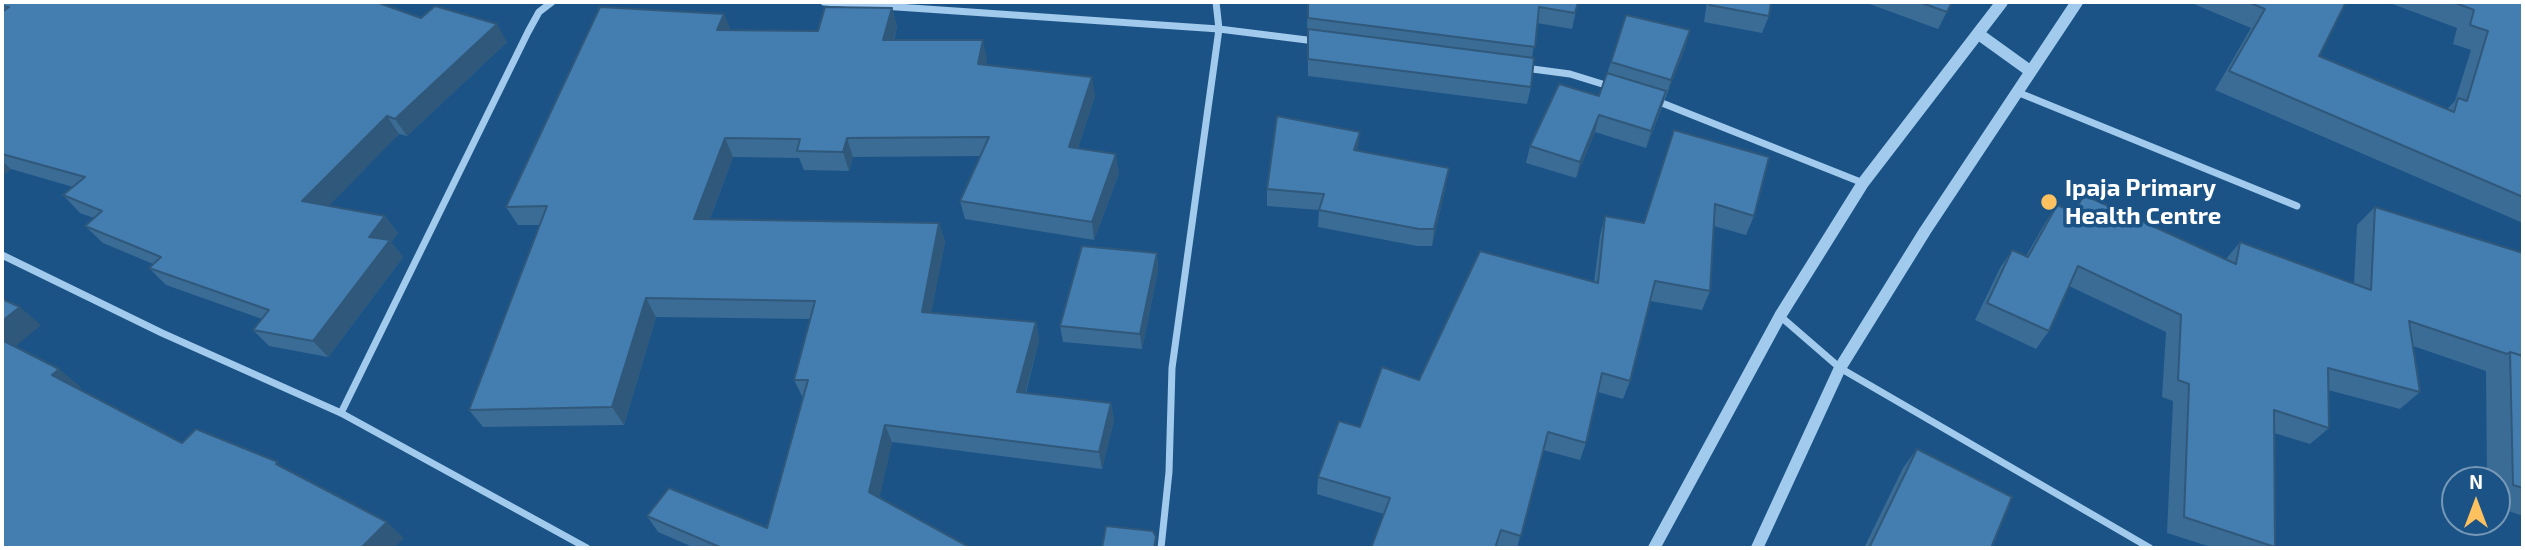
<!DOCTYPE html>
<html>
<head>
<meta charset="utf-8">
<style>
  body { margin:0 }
  #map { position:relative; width:2525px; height:550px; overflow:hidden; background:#1b5386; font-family:"Exo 2",sans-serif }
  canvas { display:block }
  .frame { position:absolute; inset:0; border:4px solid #fff; pointer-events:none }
  .north { position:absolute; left:2441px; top:466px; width:70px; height:70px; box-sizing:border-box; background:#1b5386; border:2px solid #7698b6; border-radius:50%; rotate:0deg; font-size:19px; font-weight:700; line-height:28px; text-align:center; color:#fff }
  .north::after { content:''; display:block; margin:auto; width:24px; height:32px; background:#fdc15f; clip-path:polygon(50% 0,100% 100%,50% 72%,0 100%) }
</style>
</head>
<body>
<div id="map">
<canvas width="2525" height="550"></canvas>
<div class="frame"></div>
<div class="north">N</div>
</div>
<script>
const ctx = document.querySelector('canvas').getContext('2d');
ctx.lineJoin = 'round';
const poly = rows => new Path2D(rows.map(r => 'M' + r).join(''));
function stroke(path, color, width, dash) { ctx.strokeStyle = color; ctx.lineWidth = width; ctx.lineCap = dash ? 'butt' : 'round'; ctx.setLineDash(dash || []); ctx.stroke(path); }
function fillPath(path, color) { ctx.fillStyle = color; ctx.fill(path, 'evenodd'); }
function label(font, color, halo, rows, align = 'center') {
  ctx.font = font + ' "Exo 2",sans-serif'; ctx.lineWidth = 7; ctx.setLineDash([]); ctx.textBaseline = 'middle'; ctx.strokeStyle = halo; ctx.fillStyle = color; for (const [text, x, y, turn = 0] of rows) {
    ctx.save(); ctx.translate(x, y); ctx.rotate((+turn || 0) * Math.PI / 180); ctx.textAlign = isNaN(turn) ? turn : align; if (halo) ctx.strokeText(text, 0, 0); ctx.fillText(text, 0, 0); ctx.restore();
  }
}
stroke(poly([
  [824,2,1219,29,1315,41],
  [1525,68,1570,74,1612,87],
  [2017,92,2297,206],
  [1657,101,1863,183],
  [2,255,162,333,341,413,587,548],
  [1780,316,1840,368,2150,548],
  [341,413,528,32,539,12,552,2],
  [1161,548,1169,472,1172,368,1219,29,1216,2]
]), '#a2caec', 7);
stroke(poly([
  [1980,35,2030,71],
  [1654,548,1780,316,1863,183,2002,2],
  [1757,548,1840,368,1925,231,2077,2]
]), '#a2caec', 12);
fillPath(poly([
  [2,2,421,18,507,42,407,136,399,134,328,206,385,216,398,233,391,242,403,257,328,357,269,346,253,330,262,319,166,285,149,268,153,264,103,243,85,226,94,218,80,213,63,195,73,187,11,169,2,176],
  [1307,2,1578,2,1572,29,1537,23,1532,58,1531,87,1527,104,1308,76],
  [1707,2,1771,2,1769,16,1762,33,1704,22],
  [1864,2,1952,2,1938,29],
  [2189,2,2346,2,2319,56,2447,109,2455,101,2471,50,2453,44,2457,28,2387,2,2523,2,2523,223,2215,90,2251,28],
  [892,8,897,27,894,40,987,59,986,65,1095,96,1078,148,1119,173,1094,240,965,219,960,201,980,156,853,157,849,171,804,170,799,158,733,157,710,219,939,223,945,242,931,313,1036,322,1039,340,1026,393,1111,403,1114,420,1102,469,892,442,879,498,971,548,695,548,658,532,647,516,767,528,803,398,794,380,810,319,656,317,624,425,483,427,469,410,540,225,518,225,506,207,724,14,730,30,818,31],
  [1690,30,1685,48,1646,148,1595,132,1576,178,1526,163,1530,146,1599,96,1611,62],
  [1674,130,1754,216,1746,235,1714,226,1710,291,1702,310,1650,301,1630,381,1623,399,1598,392,1586,443,1580,460,1543,450,1517,548,1501,548,1496,547,1496,548,1371,548,1384,514,1317,494,1318,477,1360,427,1419,380,1594,282,1600,236,1605,216,1644,223],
  [1358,149,1358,151,1446,185,1432,246,1417,246,1318,227,1319,210,1267,206,1267,189],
  [2084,195,2226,259,2240,242,2354,284,2357,225,2375,207,2523,253,2523,516,2497,507,2497,480,2487,480,2486,371,2413,346,2420,392,2400,409,2328,390,2329,428,2310,444,2274,433,2275,547,2273,548,2214,548,2167,533,2173,401,2162,397,2166,332,2069,286,2049,331,2036,349,1975,320,2000,268,2012,250,2026,256,2045,223,2057,205,2073,212],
  [1157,253,1158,270,1142,349,1063,342,1060,326],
  [1917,449,1991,548,1864,548,1903,468]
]), '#3a6c96');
fillPath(poly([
  [892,8,897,27,888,59,883,40],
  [724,14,732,33,717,30],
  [497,24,507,42,407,136,395,119],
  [1690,30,1685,48,1666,97,1671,80],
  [983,40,987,59,983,84,978,64],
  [1092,77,1095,96,1072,166,1069,147],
  [1666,91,1661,108,1646,148,1651,131],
  [1599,115,1595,132,1576,178,1580,162],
  [387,116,399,134,316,219,302,201],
  [1360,132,1358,149,1353,167,1354,150],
  [725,138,733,157,703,237,694,219],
  [847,138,853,157,849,171,843,152],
  [1116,154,1119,173,1094,240,1092,222],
  [2,161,11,169,2,176],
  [1449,168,1446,185,1432,246,1434,229],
  [385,216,398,233,391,242,403,257,328,357,313,341,369,237],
  [939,223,945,242,928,330,922,312],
  [1157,253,1158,270,1142,349,1140,334],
  [646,298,656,317,624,425,612,407],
  [20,307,41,325,10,351,2,344,2,321],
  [1036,322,1039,340,1021,409,1017,392],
  [59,369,81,387,73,393,52,375],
  [1111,403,1114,420,1102,469,1099,452],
  [885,425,892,442,877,509,869,492],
  [387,522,404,538,394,548,361,548]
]), '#30587a');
const building = poly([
  [2,2,376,2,421,18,435,6,497,24,395,119,387,116,302,201,385,216,369,237,390,240,313,341,253,330,269,310,149,268,161,257,85,226,102,211,63,195,85,177,2,154,2,12,9,7,2,6,2,2],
  [1308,2,1578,2,1575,13,1539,7,1535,47,1308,18,1308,2],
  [1710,2,1771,2,1769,16,1709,5,1710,2],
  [1919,2,1952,2,1947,12,1919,2],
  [2248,2,2346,2,2319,56,2454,112,2458,98,2467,101,2488,31,2470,25,2474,10,2453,2,2523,2,2523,197,2229,71,2265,9,2248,2],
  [600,7,724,14,717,30,818,31,825,7,892,8,883,40,983,40,978,64,1092,77,1069,147,1116,154,1092,222,960,201,989,137,847,138,843,152,797,151,800,139,725,138,694,219,939,223,922,312,1036,322,1017,392,1111,403,1099,452,885,425,869,492,971,548,722,548,647,516,669,488,767,528,808,380,794,380,815,301,646,298,612,407,469,410,547,206,506,207,600,7],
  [1626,15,1690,30,1671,80,1611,62,1626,15],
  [1308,29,1534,58,1531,87,1308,59,1308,29],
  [1607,73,1666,91,1651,131,1599,115,1580,162,1530,146,1559,84,1599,96,1607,73],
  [1277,116,1360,132,1354,150,1449,168,1434,229,1419,229,1319,210,1324,194,1267,189,1277,116],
  [1674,130,1769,157,1754,216,1715,204,1710,291,1655,281,1630,381,1602,373,1586,443,1548,432,1521,536,1501,530,1495,548,1371,548,1390,498,1318,477,1339,421,1360,427,1382,367,1419,380,1480,251,1598,283,1605,216,1644,223,1674,130],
  [2084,195,2236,264,2240,242,2371,290,2375,207,2523,253,2523,356,2510,352,2507,354,2409,321,2420,392,2328,368,2329,428,2274,410,2275,547,2184,517,2189,384,2178,380,2181,315,2078,266,2049,331,1987,303,2012,250,2028,257,2057,205,2074,212,2084,195],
  [1082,246,1157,253,1140,334,1060,326,1082,246],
  [2,299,20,307,2,321,2,299],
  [2,340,59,369,52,375,182,443,196,429,278,462,276,464,387,522,361,548,201,548,198,547,197,548,2,548,2,340],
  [2510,352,2523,356,2523,488,2513,485,2510,352],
  [1917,449,2012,497,1991,548,1869,548,1917,449],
  [1106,526,1153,531,1156,537,1154,548,1102,548,1106,526]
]);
fillPath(building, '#447daf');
stroke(building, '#30587a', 2);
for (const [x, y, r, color] of [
  [2049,202,9,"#fdc15f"]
]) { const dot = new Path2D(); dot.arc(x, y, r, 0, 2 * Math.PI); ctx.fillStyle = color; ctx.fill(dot); stroke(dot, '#1b5386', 2.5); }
label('bold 24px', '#fff', '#1b5386', [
  ["Ipaja Primary",2065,188],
  ["Health Centre",2065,216]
], 'left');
</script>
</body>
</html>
